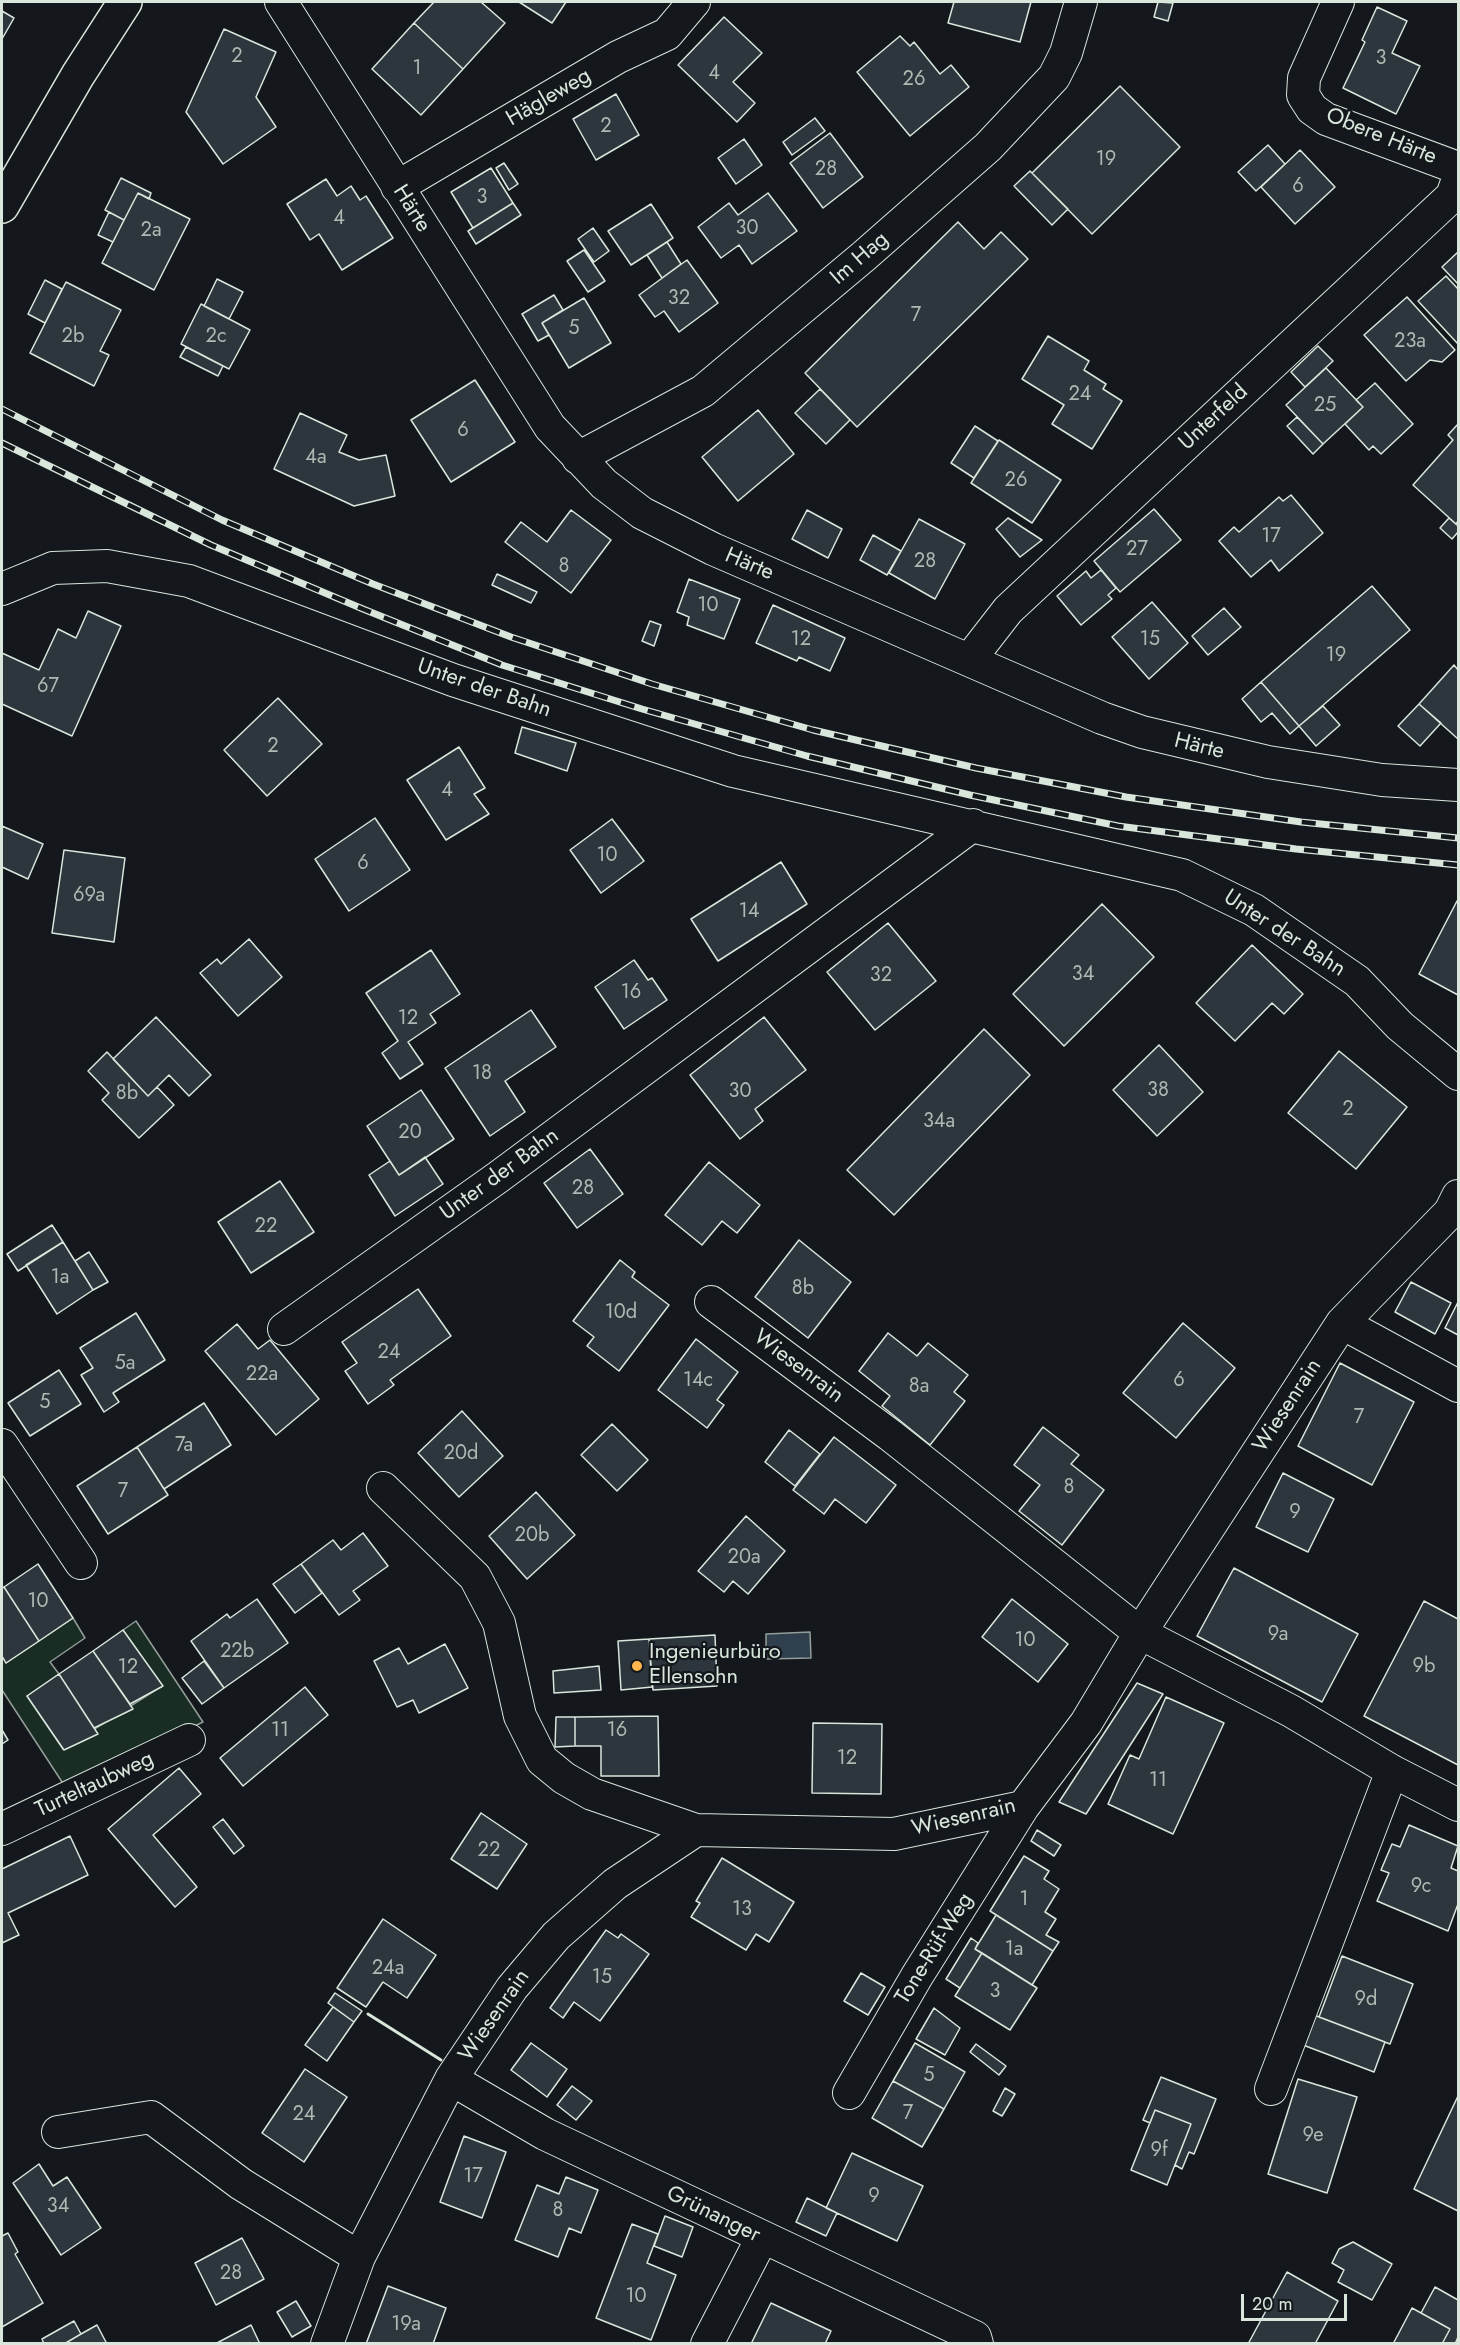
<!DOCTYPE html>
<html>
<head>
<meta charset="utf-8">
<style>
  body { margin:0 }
  #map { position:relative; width:1460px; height:2345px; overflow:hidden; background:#14181c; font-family:Jost,sans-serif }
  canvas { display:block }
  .frame { position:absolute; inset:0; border:3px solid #d8e6dc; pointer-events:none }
  .scale { position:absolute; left:1241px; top:2294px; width:106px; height:27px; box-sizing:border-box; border:3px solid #d8e6dc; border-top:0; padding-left:8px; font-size:18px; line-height:21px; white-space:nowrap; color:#d8e6dc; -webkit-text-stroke:4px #14181c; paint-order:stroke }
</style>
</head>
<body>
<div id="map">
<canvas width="1460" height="2345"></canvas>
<div class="frame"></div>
<div class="scale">20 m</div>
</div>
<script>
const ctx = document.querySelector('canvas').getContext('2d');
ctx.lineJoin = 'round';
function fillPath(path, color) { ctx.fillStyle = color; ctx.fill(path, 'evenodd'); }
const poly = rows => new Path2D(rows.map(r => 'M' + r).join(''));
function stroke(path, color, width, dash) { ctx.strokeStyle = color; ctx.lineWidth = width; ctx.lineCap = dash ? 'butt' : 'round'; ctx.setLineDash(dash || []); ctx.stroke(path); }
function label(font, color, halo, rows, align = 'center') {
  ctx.font = font + ' Jost,sans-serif'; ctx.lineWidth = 4.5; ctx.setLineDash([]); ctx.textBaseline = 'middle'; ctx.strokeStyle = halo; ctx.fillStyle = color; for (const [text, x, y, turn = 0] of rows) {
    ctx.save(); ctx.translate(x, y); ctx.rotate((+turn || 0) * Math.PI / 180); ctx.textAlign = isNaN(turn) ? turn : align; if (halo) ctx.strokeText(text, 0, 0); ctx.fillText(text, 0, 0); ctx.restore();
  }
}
const green = poly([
  [73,1618,85,1638,50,1662,59,1674,27,1696,63,1749,162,1686,123,1630,136,1621,203,1722,66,1788,2,1690,2,1656,6,1663,73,1618]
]);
fillPath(green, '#1a2d24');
stroke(green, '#939e99', 1.5);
const water = poly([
  [810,1632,811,1658,766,1659,766,1634,810,1632]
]);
fillPath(water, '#2f3f4d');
stroke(water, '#939e99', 1.5);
const building = poly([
  [434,2,481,2,505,23,463,69,414,23,434,2],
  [519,2,566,2,552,23,519,2],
  [954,2,1031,2,1020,42,948,23,954,2],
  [1158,2,1173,3,1168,21,1154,17,1158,2],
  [1377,7,1407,21,1392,53,1420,66,1396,114,1343,88,1365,42,1362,40,1377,7],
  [2,11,14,18,2,39,2,11],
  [724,17,762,53,733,82,755,103,737,122,678,65,724,17],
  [414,23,463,69,421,115,372,69,414,23],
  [224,29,276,52,256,97,276,127,223,164,186,112,224,29],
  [900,36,910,46,914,42,940,74,951,65,969,87,910,136,857,72,900,36],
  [1120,86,1180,147,1092,234,1032,173,1120,86],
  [616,94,639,135,596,160,573,119,616,94],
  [815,118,825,131,792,155,783,142,815,118],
  [830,133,863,177,823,208,790,163,830,133],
  [744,139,762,165,736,184,718,158,744,139],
  [1268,145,1285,164,1256,191,1238,172,1268,145],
  [1300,150,1335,187,1295,224,1261,187,1300,150],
  [504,163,518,184,509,190,496,168,504,163],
  [491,168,513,203,473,228,451,192,491,168],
  [1030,171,1068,209,1052,225,1014,186,1030,171],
  [121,178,151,193,149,199,138,193,124,220,105,210,121,178],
  [326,179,337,196,351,186,360,200,366,196,393,238,342,270,319,234,310,240,287,204,326,179],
  [138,193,190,219,154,290,102,263,138,193],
  [768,193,797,231,752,264,739,245,721,258,698,227,729,203,738,215,768,193],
  [513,203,521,215,476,244,468,231,513,203],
  [651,204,673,238,631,265,608,231,651,204],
  [109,212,124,220,113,242,98,235,109,212],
  [958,222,984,249,1001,232,1028,259,857,427,805,373,958,222],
  [593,228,609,251,594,262,578,239,593,228],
  [667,242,681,264,662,278,647,255,667,242],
  [584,250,605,281,588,292,567,261,584,250],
  [1458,252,1458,284,1442,267,1458,252],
  [687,260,718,303,679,332,664,311,655,317,639,295,687,260],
  [1446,276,1458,289,1458,344,1418,301,1446,276],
  [217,279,243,292,229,319,204,306,217,279],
  [45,280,62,289,45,323,28,314,45,280],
  [66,282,121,310,100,351,109,355,94,386,30,353,66,282],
  [554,295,563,310,542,323,549,335,538,341,522,314,554,295],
  [1407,297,1455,350,1442,362,1430,360,1406,381,1364,335,1407,297],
  [584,298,611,343,569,368,542,323,584,298],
  [201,304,250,330,229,369,181,344,201,304],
  [1048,336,1089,361,1084,370,1106,384,1103,389,1122,401,1092,449,1052,424,1064,405,1022,379,1048,336],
  [1318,346,1333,361,1305,387,1291,372,1318,346],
  [186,347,223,366,218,376,180,357,186,347],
  [1326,368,1363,407,1323,444,1286,405,1326,368],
  [475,380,515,442,451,482,411,420,475,380],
  [1375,383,1413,424,1381,454,1373,446,1369,450,1345,424,1363,407,1356,400,1375,383],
  [820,389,850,420,826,444,795,413,820,389],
  [758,410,794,454,738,501,702,457,758,410],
  [300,413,347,435,339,452,359,460,386,455,395,496,354,506,274,469,300,413],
  [1297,417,1323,444,1313,454,1287,426,1297,417],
  [1458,424,1458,521,1456,524,1413,485,1453,440,1448,435,1458,424],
  [975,426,998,441,974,478,951,463,975,426],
  [999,440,1061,480,1032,523,971,483,999,440],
  [1291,495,1323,533,1279,571,1271,560,1251,577,1219,541,1234,527,1239,532,1279,497,1283,501,1291,495],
  [1154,509,1181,540,1120,592,1094,561,1154,509],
  [571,510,611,540,571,593,505,542,521,522,547,542,571,510],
  [807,510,842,529,828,558,792,539,807,510],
  [1008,518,1042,540,1020,557,996,529,1008,518],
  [1449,518,1458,526,1458,532,1452,539,1440,528,1449,518],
  [919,519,965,544,935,599,889,573,919,519],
  [873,535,901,551,887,575,860,560,873,535],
  [1101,570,1116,588,1108,595,1112,599,1081,625,1057,596,1086,571,1091,578,1101,570],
  [497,574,537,592,531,603,492,585,497,574],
  [689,579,740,599,724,639,687,625,689,617,677,612,689,579],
  [1372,586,1410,630,1299,726,1261,682,1372,586],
  [1152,602,1188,643,1149,679,1112,637,1152,602],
  [773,605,845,638,830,671,799,657,797,661,756,643,773,605],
  [1224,608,1241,627,1208,655,1192,636,1224,608],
  [88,611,121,626,72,736,2,704,2,653,39,670,58,629,76,638,88,611],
  [650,621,661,625,654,646,642,641,650,621],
  [1454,665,1458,670,1458,739,1419,704,1454,665],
  [1261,682,1299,726,1290,734,1272,713,1261,722,1242,699,1261,682],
  [278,698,322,744,267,796,224,750,278,698],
  [1419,704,1441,723,1420,746,1398,726,1419,704],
  [1323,706,1340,725,1316,746,1299,726,1323,706],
  [522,727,576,743,567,771,515,753,522,727],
  [459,747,485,788,474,794,489,814,446,840,407,780,459,747],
  [375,818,410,870,349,911,315,859,375,818],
  [612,819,644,861,601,893,570,850,612,819],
  [2,826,43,844,28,879,2,867,2,826],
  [64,850,125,858,114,942,52,933,64,850],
  [781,862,807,904,718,961,691,919,781,862],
  [1457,901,1458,902,1458,995,1419,974,1457,901],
  [1102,904,1154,957,1064,1046,1013,994,1102,904],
  [888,923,936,981,875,1030,827,972,888,923],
  [249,939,282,977,238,1016,200,973,217,959,221,964,249,939],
  [1252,945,1303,994,1284,1014,1272,1003,1235,1041,1196,1003,1252,945],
  [431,950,460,994,430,1014,436,1023,408,1042,423,1064,400,1079,382,1053,398,1041,366,993,431,950],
  [634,960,648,980,652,978,667,1000,624,1029,595,987,634,960],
  [531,1010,556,1047,505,1081,525,1112,490,1136,445,1068,531,1010],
  [156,1017,211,1075,189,1096,169,1075,148,1096,113,1059,156,1017],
  [764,1017,806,1070,755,1109,763,1121,740,1139,690,1075,764,1017],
  [984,1029,1030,1075,894,1215,847,1170,984,1029],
  [1159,1045,1203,1092,1157,1136,1113,1090,1159,1045],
  [1339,1051,1407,1107,1356,1169,1288,1113,1339,1051],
  [107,1052,148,1096,157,1087,174,1105,139,1138,102,1100,109,1093,88,1071,107,1052],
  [421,1090,454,1139,399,1175,367,1126,421,1090],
  [590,1149,623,1194,577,1228,544,1183,590,1149],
  [425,1157,443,1184,395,1216,369,1175,390,1161,399,1175,425,1157],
  [709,1162,760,1205,737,1233,722,1221,702,1245,665,1215,709,1162],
  [280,1181,314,1232,251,1273,218,1222,280,1181],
  [52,1225,63,1242,18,1271,7,1254,52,1225],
  [799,1240,851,1282,808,1338,755,1297,799,1240],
  [63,1242,93,1290,57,1314,26,1265,63,1242],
  [89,1252,108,1282,93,1290,75,1261,89,1252],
  [620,1260,635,1272,632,1277,669,1305,619,1371,587,1346,594,1337,573,1321,620,1260],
  [1411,1282,1451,1303,1435,1334,1395,1312,1411,1282],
  [418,1289,451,1336,390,1380,394,1385,368,1404,345,1371,357,1363,342,1342,418,1289],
  [1458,1302,1458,1335,1445,1328,1458,1302],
  [136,1313,165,1360,113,1393,119,1402,104,1412,81,1375,93,1368,80,1348,136,1313],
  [1183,1323,1235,1368,1176,1438,1123,1393,1183,1323],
  [237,1324,258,1349,270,1340,319,1399,276,1435,205,1351,237,1324],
  [888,1333,917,1356,928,1343,968,1375,954,1392,965,1401,930,1445,882,1406,890,1396,859,1371,888,1333],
  [696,1339,738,1372,717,1400,724,1405,707,1428,658,1390,696,1339],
  [1340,1363,1414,1402,1372,1485,1298,1446,1340,1363],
  [59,1370,81,1404,30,1436,8,1403,59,1370],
  [204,1403,231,1445,164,1489,137,1447,204,1403],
  [462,1411,503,1456,459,1497,418,1453,462,1411],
  [612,1424,648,1460,617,1491,581,1455,612,1424],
  [1043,1427,1079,1455,1071,1464,1104,1490,1062,1545,1019,1511,1040,1485,1014,1465,1043,1427],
  [789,1430,820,1454,795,1486,765,1462,789,1430],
  [834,1437,896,1485,866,1523,835,1499,824,1514,793,1490,834,1437],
  [137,1447,168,1495,108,1534,77,1486,137,1447],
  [1283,1473,1334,1499,1308,1552,1256,1527,1283,1473],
  [536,1492,575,1535,527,1579,489,1536,536,1492],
  [746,1516,785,1551,748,1594,733,1581,724,1592,698,1571,746,1516],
  [363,1533,388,1566,353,1591,360,1600,339,1615,301,1564,333,1540,341,1550,363,1533],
  [38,1564,73,1618,39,1641,4,1587,38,1564],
  [301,1564,322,1593,295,1613,273,1584,301,1564],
  [1234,1568,1358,1634,1322,1702,1197,1636,1234,1568],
  [4,1587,39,1641,6,1663,2,1656,2,1588,4,1587],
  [257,1599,288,1643,224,1688,191,1641,227,1614,230,1618,257,1599],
  [1012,1599,1068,1644,1038,1682,982,1637,1012,1599],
  [1424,1601,1458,1619,1458,1765,1364,1716,1424,1601],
  [123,1630,163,1686,130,1704,93,1651,123,1630],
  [715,1635,717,1686,653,1690,649,1639,715,1635],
  [649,1639,652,1687,621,1690,618,1641,649,1639],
  [445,1644,468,1688,419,1713,413,1700,397,1707,374,1661,399,1648,408,1664,445,1644],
  [93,1651,133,1709,94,1728,59,1674,93,1651],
  [204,1661,224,1688,202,1704,182,1678,204,1661],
  [599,1666,601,1690,554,1693,553,1671,599,1666],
  [59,1674,98,1734,64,1750,27,1696,59,1674],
  [1137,1683,1163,1694,1086,1814,1059,1802,1137,1683],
  [305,1687,328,1715,243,1786,220,1758,305,1687],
  [1166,1697,1224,1723,1173,1834,1108,1804,1130,1755,1139,1759,1166,1697],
  [658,1716,659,1776,601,1776,601,1746,575,1746,575,1717,658,1716],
  [556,1717,575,1717,575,1746,555,1747,556,1717],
  [813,1723,882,1724,881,1794,812,1793,813,1723],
  [2,1730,8,1740,2,1744,2,1730],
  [179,1768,201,1794,153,1835,197,1887,175,1907,108,1829,179,1768],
  [481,1813,527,1844,497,1889,451,1859,481,1813],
  [223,1819,244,1846,234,1854,213,1827,223,1819],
  [1409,1825,1458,1846,1451,1868,1458,1871,1458,1904,1448,1931,1377,1901,1389,1873,1381,1870,1392,1844,1400,1847,1409,1825],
  [1037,1830,1061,1845,1054,1856,1031,1841,1037,1830],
  [70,1836,88,1875,8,1913,19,1935,2,1943,2,1869,70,1836],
  [1024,1856,1049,1871,1044,1879,1059,1889,1045,1912,1056,1919,1046,1935,1059,1942,1053,1951,990,1911,1024,1856],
  [722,1858,794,1902,769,1942,756,1934,746,1950,691,1917,700,1903,696,1901,722,1858],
  [996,1915,1053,1951,1032,1985,975,1949,996,1915],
  [383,1919,436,1955,407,1998,383,1982,366,2007,337,1988,383,1919],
  [606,1930,618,1938,621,1934,649,1954,600,2021,574,2002,563,2018,550,2008,606,1930],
  [971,1938,978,1943,975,1949,982,1953,960,1988,946,1979,971,1938],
  [982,1953,1037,1988,1010,2030,955,1996,982,1953],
  [1342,1956,1413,1984,1390,2044,1319,2017,1342,1956],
  [861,1973,885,1987,868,2015,844,2001,861,1973],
  [335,1993,362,2011,354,2022,328,2003,335,1993],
  [333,2007,354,2022,327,2061,305,2045,333,2007],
  [934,2008,960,2028,945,2055,916,2039,934,2008],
  [1314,2015,1385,2042,1374,2072,1303,2045,1314,2015],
  [531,2043,567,2069,547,2097,511,2070,531,2043],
  [915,2043,965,2072,944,2109,893,2081,915,2043],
  [976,2044,1006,2066,999,2075,970,2052,976,2044],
  [305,2069,347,2097,304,2162,262,2133,305,2069],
  [1161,2077,1216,2099,1194,2154,1189,2152,1182,2169,1175,2165,1191,2124,1155,2110,1150,2123,1143,2120,1161,2077],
  [1298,2079,1357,2097,1327,2193,1268,2174,1298,2079],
  [893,2081,944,2109,922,2147,872,2118,893,2081],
  [572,2086,592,2101,576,2120,557,2105,572,2086],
  [1005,2088,1015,2094,1002,2116,993,2111,1005,2088],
  [1458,2096,1458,2211,1414,2189,1458,2096],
  [1155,2110,1191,2124,1167,2185,1131,2170,1155,2110],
  [464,2136,506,2152,482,2218,440,2202,464,2136],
  [852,2153,923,2186,897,2241,826,2208,852,2153],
  [39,2164,53,2186,67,2177,101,2228,61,2255,13,2183,39,2164],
  [566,2177,598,2190,581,2233,569,2228,558,2257,515,2240,537,2185,559,2194,566,2177],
  [807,2198,837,2213,826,2236,796,2222,807,2198],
  [665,2216,693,2227,682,2257,654,2246,665,2216],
  [632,2224,658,2234,647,2263,676,2275,651,2340,596,2318,632,2224],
  [8,2233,18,2252,15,2254,43,2303,2,2327,2,2236,8,2233],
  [242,2238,264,2279,216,2305,195,2263,242,2238],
  [1353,2242,1392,2264,1372,2300,1338,2282,1344,2270,1332,2263,1339,2249,1353,2242],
  [1287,2272,1338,2301,1315,2344,1248,2344,1287,2272],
  [388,2286,446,2308,433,2344,366,2344,388,2286],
  [1435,2287,1458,2300,1458,2337,1455,2344,1442,2344,1450,2329,1421,2313,1435,2287],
  [296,2301,311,2326,292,2337,277,2312,296,2301],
  [771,2303,831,2331,825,2344,751,2344,771,2303],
  [1412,2308,1450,2329,1442,2344,1393,2344,1412,2308],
  [74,2321,81,2334,64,2344,44,2344,42,2339,74,2321],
  [97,2325,107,2344,64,2344,81,2334,97,2325],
  [251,2325,260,2344,215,2344,251,2325]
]);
fillPath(building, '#2c363c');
stroke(building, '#d8e6dc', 1.5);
const minor = poly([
  [281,2,550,427,604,484,642,513,713,549,1102,718,1142,732,1268,762,1382,780,1458,785],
  [1338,2,1304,78,1303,95,1312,109,1326,119,1458,168],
  [397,187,618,57,667,34,694,2],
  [578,458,703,391,864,256,988,147,1054,77,1066,53,1081,2],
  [2,589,53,568,107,566,189,581,453,680,733,771,1182,875,1254,910,1357,981,1400,1026,1458,1074],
  [970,659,1008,610,1452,196,1458,179],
  [711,1302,890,1435,1140,1633,1291,1711,1392,1771,1458,1805],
  [1342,1323,1458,1386],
  [284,1329,497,1178,973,825],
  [2,1445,81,1563],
  [383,1488,475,1577,499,1623,520,1716,542,1760,564,1778,592,1794,696,1830],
  [2,1829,189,1740],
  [451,2079,545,2134,975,2337,977,2344],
  [1271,2089,1392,1771],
  [849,2093,917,1976,1023,1807],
  [58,2132,151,2117,241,2184,359,2257],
  [327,2344,359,2257,451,2079,512,1988,556,1936,615,1884,696,1830,894,1834,1023,1807,1086,1723,1140,1633,1342,1323,1450,1212,1458,1196],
  [707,2344,762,2238]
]);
const primary = poly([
  [2,206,78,75,125,2]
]);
stroke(minor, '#d8e6dc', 34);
stroke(primary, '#d8e6dc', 36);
stroke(minor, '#14181c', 32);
stroke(primary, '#14181c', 33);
const rail = poly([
  [2,409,222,520,373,584,511,637,652,684,813,730,976,768,1126,797,1301,822,1458,838],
  [2,443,211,545,363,609,502,665,642,709,807,756,970,795,1118,826,1296,849,1458,865]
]);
stroke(rail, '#d8e6dc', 7);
stroke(rail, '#14181c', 4.5, [14]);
stroke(poly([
  [368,2014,441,2060]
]), '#d8e6dc', 3);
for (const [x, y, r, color] of [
  [637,1666,6,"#ffb74d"]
]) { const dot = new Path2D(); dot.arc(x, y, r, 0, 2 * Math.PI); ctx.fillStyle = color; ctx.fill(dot); stroke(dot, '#14181c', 2); }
label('20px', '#adbab4', null, [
  ["2",237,57],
  ["3",1381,59],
  ["1",417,69],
  ["4",714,74],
  ["26",914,80],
  ["2",606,127],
  ["19",1106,160],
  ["28",826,170],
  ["6",1298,187],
  ["3",482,198],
  ["4",339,219],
  ["30",747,229],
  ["2a",151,231],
  ["32",679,299],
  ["7",916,316],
  ["5",574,329],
  ["2b",73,337],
  ["2c",216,337],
  ["23a",1410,342],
  ["24",1080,395],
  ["25",1325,406],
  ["6",463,431],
  ["4a",316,458],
  ["26",1016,481],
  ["17",1271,537],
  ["27",1137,550],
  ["28",925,562],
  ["8",564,567],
  ["10",708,606],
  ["12",801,640],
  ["15",1150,640],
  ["19",1336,656],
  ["67",48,687],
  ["2",273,747],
  ["4",447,791],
  ["10",607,856],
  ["6",363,864],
  ["69a",89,896],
  ["14",749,912],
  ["34",1083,975],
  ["32",881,976],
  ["16",631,993],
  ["12",408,1019],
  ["18",482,1074],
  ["38",1158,1091],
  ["30",740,1092],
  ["8b",127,1094],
  ["2",1348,1110],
  ["34a",939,1122],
  ["20",410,1133],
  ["28",583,1189],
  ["22",266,1227],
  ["1a",60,1278],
  ["8b",803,1289],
  ["10d",621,1313],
  ["24",389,1353],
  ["5a",125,1364],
  ["22a",262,1375],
  ["14c",698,1381],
  ["6",1179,1381],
  ["8a",919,1387],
  ["5",45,1403],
  ["7",1359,1418],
  ["7a",184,1446],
  ["20d",461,1454],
  ["8",1069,1488],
  ["7",123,1492],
  ["9",1295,1513],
  ["20b",532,1536],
  ["20a",744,1558],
  ["10",38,1602],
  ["9a",1278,1635],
  ["10",1025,1641],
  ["22b",237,1652],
  ["9b",1424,1667],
  ["12",128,1668],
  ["11",280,1731],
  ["16",617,1731],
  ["12",847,1759],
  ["11",1158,1781],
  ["22",489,1851],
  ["9c",1421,1887],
  ["1",1024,1900],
  ["13",742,1910],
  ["1a",1014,1950],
  ["24a",388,1969],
  ["15",602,1978],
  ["3",995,1992],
  ["9d",1366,2000],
  ["5",929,2076],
  ["7",908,2114],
  ["24",304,2115],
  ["9e",1313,2136],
  ["9f",1159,2151],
  ["17",473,2177],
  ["9",874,2197],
  ["34",58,2207],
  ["8",558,2211],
  ["28",231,2274],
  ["10",636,2297],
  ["19a",406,2325]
]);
label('22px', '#d8e6dc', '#14181c', [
  ["Hägleweg",549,98,-30],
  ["Obere Härte",1381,137,22],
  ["Härte",411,209,58],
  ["Im Hag",860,259,-41],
  ["Unterfeld",1214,418,-43],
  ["Härte",749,565,23],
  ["Unter der Bahn",484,689,19],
  ["Härte",1199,747,14],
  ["Unter der Bahn",1284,934,33],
  ["Unter der Bahn",500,1175,-36],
  ["Wiesenrain",798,1367,37],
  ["Wiesenrain",1288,1406,-57],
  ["Turteltaubweg",95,1785,-25],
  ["Wiesenrain",964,1818,-13],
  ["Tone-Rüf-Weg",935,1949,-58],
  ["Wiesenrain",495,2016,-55],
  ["Grünanger",713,2215,26]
]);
label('22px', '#d8e6dc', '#14181c', [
  ["Ingenieurbüro",649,1653],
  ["Ellensohn",649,1678]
], 'left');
</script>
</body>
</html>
